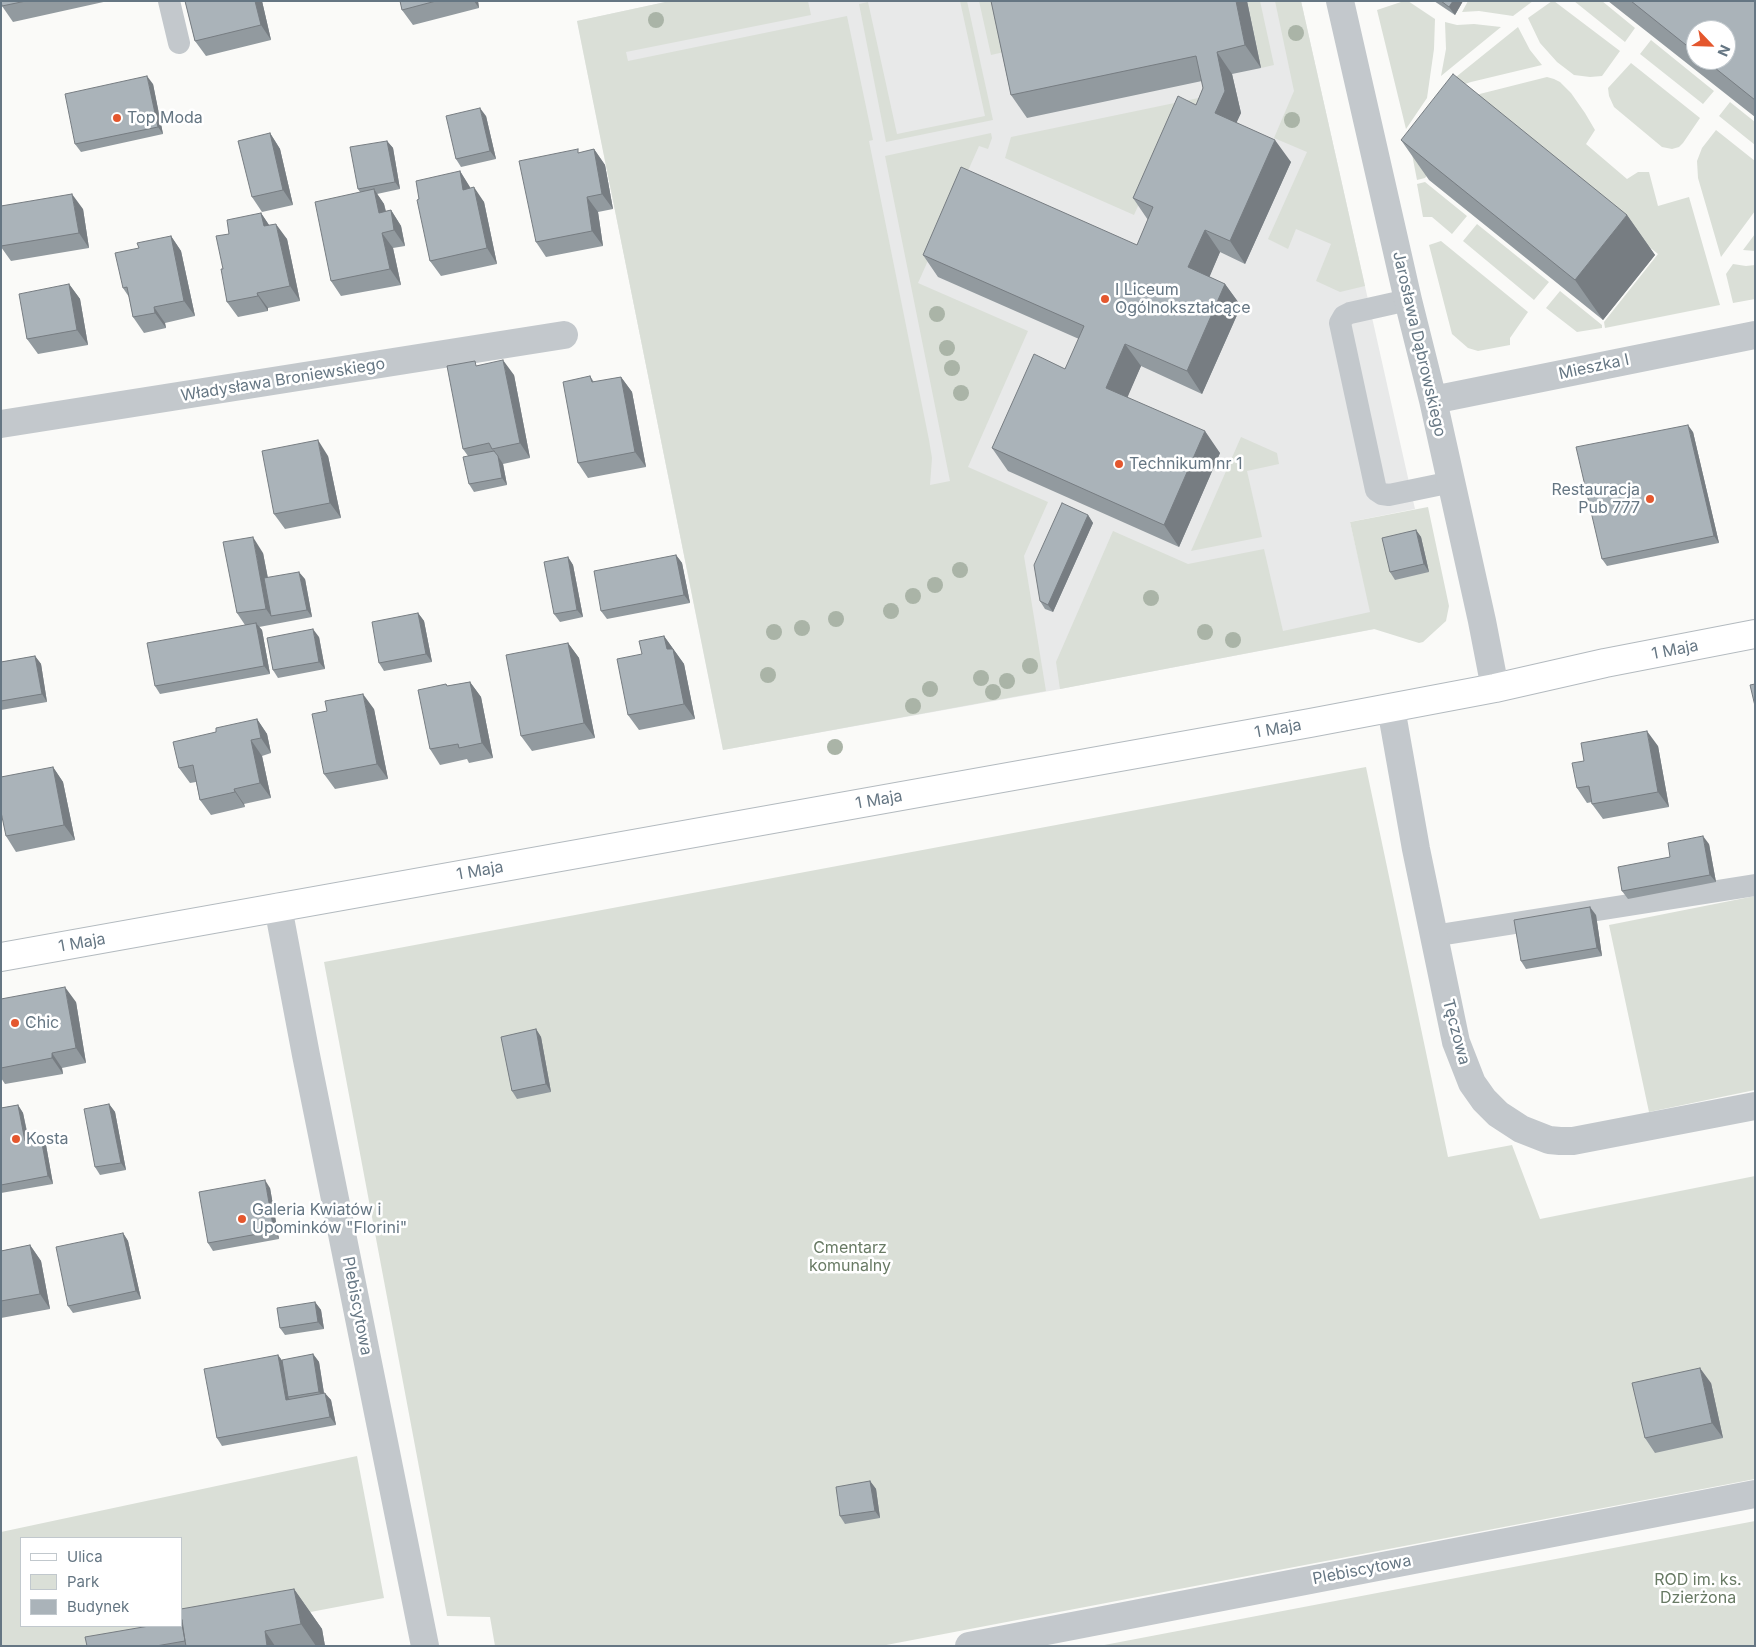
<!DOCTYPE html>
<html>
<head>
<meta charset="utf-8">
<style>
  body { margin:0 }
  #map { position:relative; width:1756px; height:1647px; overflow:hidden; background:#fafaf8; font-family:Inter,sans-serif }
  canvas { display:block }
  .frame { position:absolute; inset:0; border:2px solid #657683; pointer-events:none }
  .legend { position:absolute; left:20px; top:1537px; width:162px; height:90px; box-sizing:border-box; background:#fff; border:1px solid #c1c8cd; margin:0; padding:6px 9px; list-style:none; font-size:15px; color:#657683 }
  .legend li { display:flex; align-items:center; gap:10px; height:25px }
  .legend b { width:25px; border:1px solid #c1c8cd }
  .north { position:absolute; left:1686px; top:20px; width:50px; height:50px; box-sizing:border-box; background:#fff; border:1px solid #c1c8cd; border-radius:50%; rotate:114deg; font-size:14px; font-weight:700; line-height:20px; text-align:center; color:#657683 }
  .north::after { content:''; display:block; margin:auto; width:18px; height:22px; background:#e4572e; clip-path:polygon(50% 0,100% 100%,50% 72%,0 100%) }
</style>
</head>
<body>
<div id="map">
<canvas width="1756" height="1647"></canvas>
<div class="frame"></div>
<ul class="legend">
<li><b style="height:6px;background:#fff"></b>Ulica</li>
<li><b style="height:14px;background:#dadfd7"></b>Park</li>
<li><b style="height:14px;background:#aab3b9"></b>Budynek</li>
</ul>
<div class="north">N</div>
</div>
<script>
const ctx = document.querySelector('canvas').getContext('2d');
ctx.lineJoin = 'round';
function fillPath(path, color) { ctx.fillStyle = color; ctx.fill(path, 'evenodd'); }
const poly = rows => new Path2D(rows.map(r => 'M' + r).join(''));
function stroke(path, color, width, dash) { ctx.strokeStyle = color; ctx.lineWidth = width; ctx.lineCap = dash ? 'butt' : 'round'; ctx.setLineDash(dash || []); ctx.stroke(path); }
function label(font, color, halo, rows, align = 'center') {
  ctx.font = font + ' Inter,sans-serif'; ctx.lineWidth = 5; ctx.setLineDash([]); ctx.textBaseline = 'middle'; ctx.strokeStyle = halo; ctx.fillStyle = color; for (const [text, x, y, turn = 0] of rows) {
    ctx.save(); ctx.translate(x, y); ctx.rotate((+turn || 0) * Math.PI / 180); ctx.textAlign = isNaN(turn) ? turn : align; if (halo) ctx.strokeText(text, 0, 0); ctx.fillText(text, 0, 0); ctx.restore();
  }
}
fillPath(poly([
  [670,1,1301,1,1415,509,1350,522,1375,629,1055,690,723,750,577,21]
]), '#e8e9e9');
fillPath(poly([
  [670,1,808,1,811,15,626,52,628,61,847,16,873,140,869,141,929,440,932,458,930,485,950,481,885,156,991,133,992,138,988,149,979,146,918,283,1028,331,968,467,1048,502,1024,556,1046,691,723,750,577,21],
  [960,1,967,1,993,120,886,142,859,4,868,2,897,134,985,116],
  [979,1,1021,1,1013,50,991,55],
  [1247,1,1260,1,1274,65,1261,68],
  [1275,1,1301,1,1365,286,1340,292,1316,281,1331,244,1296,229,1288,249,1268,239,1307,152,1274,138,1294,91],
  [1404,1,1408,1,1435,19,1434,49,1427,98,1406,129,1377,10],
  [1468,1,1533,1,1513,16,1479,11,1462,12],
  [1552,1,1554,1,1620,51,1602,76,1590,77,1574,75,1557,62,1540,43,1528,18],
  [1574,1,1602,1,1635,28,1625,42],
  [1445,22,1457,25,1474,24,1501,27,1441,76,1446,49],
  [1518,27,1530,50,1542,65,1471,82,1441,92,1441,89],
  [1651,40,1714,91,1703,104,1640,54],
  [1631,63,1700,118,1683,143,1679,147,1672,149,1662,147,1614,107,1609,96,1608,88],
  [1547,77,1554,79,1560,82,1571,93,1585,113,1595,130,1586,144,1627,179,1638,172,1649,172,1658,206,1689,197,1720,305,1605,328,1604,322,1658,254,1481,110,1425,178,1417,180,1410,144,1436,105],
  [1213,95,1216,111,1181,110,1134,215,1005,158,1011,137],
  [1730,102,1755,122,1755,145,1719,116],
  [1716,130,1755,161,1755,211,1721,257,1698,178,1697,161,1702,148],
  [1425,182,1467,216,1452,234,1432,217,1423,217,1417,184],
  [1477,224,1549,282,1534,300,1463,241],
  [1755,234,1755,251,1743,250],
  [1441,241,1528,312,1510,338,1510,345,1478,351,1468,348,1452,334,1429,245],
  [1733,264,1746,266,1755,265,1755,299,1733,303,1726,274],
  [1560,291,1602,325,1602,328,1577,332,1546,308],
  [1241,437,1277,453,1279,464,1247,471,1262,537,1191,551],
  [1428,507,1449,606,1446,621,1423,642,1419,643,1374,629,1060,689,1056,662,1113,531,1188,564,1264,549,1283,631,1370,612,1350,522],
  [1366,767,1448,1157,1512,1145,1540,1219,1755,1176,1755,1479,881,1646,495,1646,490,1617,447,1616,324,962],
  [1755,896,1755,1090,1649,1112,1609,925],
  [357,1456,384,1598,132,1646,1,1646,1,1532],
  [21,1538,181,1538,181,1626,21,1626],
  [1755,1521,1755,1646,1099,1646]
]), '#dadfd7');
const secondary = poly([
  [1,957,1310,723,1495,688,1605,663,1755,634]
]);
stroke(secondary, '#b3babf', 30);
stroke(poly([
  [169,1,179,43],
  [1408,300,1350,313,1344,316,1340,323,1376,490,1382,494,1389,495,1452,482],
  [1433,936,1755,885]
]), '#c3c8cc', 22);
stroke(poly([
  [1340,1,1408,300,1433,400,1482,621,1495,688],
  [1433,400,1755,335],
  [1,424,564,335],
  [1391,708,1416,849,1456,1042,1472,1083,1484,1100,1498,1114,1521,1129,1549,1140,1560,1141,1573,1141,1755,1106],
  [278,907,306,1055,425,1646],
  [969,1646,1755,1494]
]), '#c3c8cc', 28);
stroke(secondary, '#fff', 28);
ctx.fillStyle = '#aab4a7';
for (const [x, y] of [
  [656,20],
  [1296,33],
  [1292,120],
  [937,314],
  [947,348],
  [952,368],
  [961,393],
  [960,570],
  [935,585],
  [913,596],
  [1151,598],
  [891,611],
  [836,619],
  [802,628],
  [774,632],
  [1205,632],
  [1233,640],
  [1030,666],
  [768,675],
  [981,678],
  [1007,681],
  [930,689],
  [993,692],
  [913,706],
  [835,747]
]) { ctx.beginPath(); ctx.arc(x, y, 8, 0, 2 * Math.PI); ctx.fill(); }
fillPath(poly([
  [1,1,108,1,13,22,2,6],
  [185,1,262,1,271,40,206,56,195,41],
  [400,1,478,1,479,8,413,25,402,10],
  [991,1,1247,1,1261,68,1232,74,1241,113,1236,122,1291,162,1245,264,1220,252,1209,277,1225,284,1241,306,1202,394,1141,366,1127,397,1220,453,1179,547,1008,471,992,448,1065,369,1079,339,938,277,923,255,1137,245,1148,220,1133,198,1196,105,1203,88,1202,81,1027,118,1011,95],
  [1434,1,1463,1,1455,15],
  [1608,1,1755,1,1755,117],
  [1696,30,1726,60,1696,60],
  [153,84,163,134,81,152,75,144],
  [486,116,496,159,461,167,456,159],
  [270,133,280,149,293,205,262,212,252,197],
  [1401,140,1627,215,1655,255,1603,320,1429,180],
  [387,141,393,148,400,189,377,194,384,204,386,211,391,210,401,226,405,246,393,248,401,285,341,296,331,281,360,192,358,189],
  [594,149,605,165,613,209,598,212,603,246,546,257,536,242,580,153],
  [460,171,470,188,484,202,497,264,441,276,430,261,419,199],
  [1,206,83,209,89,248,11,261,1,247],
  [261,213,269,225,287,239,300,301,268,308,268,311,238,317,227,302,223,269,229,234],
  [171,236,181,251,195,316,165,323,166,328,144,333,133,317,129,297,123,288],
  [69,284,80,299,88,345,38,354,27,339],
  [478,365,514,375,530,458,503,464,507,485,474,492,469,484,468,456,463,449],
  [590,376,594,382,621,377,632,392,646,467,588,478,578,463],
  [1693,432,1719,543,1607,566,1602,559],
  [328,456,341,518,285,529,274,514],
  [1088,515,1093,523,1053,612,1045,609,1040,601],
  [1416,530,1421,537,1429,572,1395,580,1390,572],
  [263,553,268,578,305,579,312,617,259,627,262,630,270,674,160,694,155,686,245,625,237,613],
  [676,555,682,563,690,603,607,619,601,611],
  [568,557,573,565,583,617,560,622,554,614],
  [418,613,424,621,432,662,384,671,379,663],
  [664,636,684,664,695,719,639,730,628,715,642,654],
  [319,637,325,669,278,678,273,670],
  [568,643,579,658,595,738,532,751,521,736],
  [35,656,41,664,47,702,1,710,1,662],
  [470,682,481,697,493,758,469,763,467,759,440,765,430,749,446,684,447,686],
  [374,709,388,779,335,789,324,774],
  [257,719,267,734,271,753,262,756,271,798,244,804,245,807,211,815,200,800,196,782,190,783,179,768,216,732],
  [1658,746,1669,807,1603,819,1592,804,1592,802,1587,803,1577,788,1584,761],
  [53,767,63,782,75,840,16,852,6,836],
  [1709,844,1716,882,1628,899,1622,891,1670,857],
  [1596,915,1602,956,1526,969,1521,961],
  [1,999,76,1002,86,1063,62,1068,63,1074,5,1084,1,1078],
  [536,1029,541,1037,551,1092,517,1099,512,1091],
  [109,1104,115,1112,126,1170,100,1175,95,1167],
  [18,1105,23,1113,29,1140,46,1145,53,1184,1,1193,1,1108],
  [270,1188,279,1239,213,1251,208,1243],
  [123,1233,128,1241,141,1299,73,1313,68,1306],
  [30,1245,41,1261,50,1309,1,1318,1,1251],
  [315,1302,321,1310,324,1329,285,1335,280,1328],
  [313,1354,319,1362,324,1393,331,1400,336,1425,222,1446,217,1438,278,1355,282,1361],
  [1711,1383,1723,1438,1655,1453,1645,1438],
  [870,1481,876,1489,880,1518,845,1524,840,1516],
  [294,1589,322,1629,325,1646,87,1646,181,1626]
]), '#929a9f');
fillPath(poly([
  [255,1,262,1,271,40,261,25],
  [474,1,478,1,479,8],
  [1236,1,1247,1,1261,68,1245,45],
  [1453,1,1463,1,1455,15,1449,7],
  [1217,52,1232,74,1241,113,1231,135,1215,113],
  [147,76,153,84,163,134,158,127],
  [480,108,486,116,496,159,490,151],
  [270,133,280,149,293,205,283,190],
  [1275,140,1291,162,1245,264,1230,241],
  [387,141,393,148,400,189,395,182],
  [594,149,605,165,613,209,602,194],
  [460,171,470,187,474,205,463,190],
  [474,187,484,202,497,264,487,248],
  [374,189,384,204,389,228,379,213],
  [72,194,83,209,89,248,79,233],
  [587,197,598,212,603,246,592,231],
  [391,210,401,226,405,246,394,230],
  [261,213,271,228,264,226],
  [1627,215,1655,255,1603,320,1575,280],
  [276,224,287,239,300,301,290,286],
  [1205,230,1220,252,1204,290,1188,267],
  [382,233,393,248,401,285,390,269],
  [171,236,181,251,195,316,184,301],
  [69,284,80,299,88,345,77,330],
  [1225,284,1241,306,1202,394,1187,371],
  [257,293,268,308,268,311,258,296],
  [154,307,165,323,166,328,155,313],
  [1125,344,1141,366,1122,410,1106,388],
  [503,360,514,375,530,458,520,443],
  [621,377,632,392,646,467,635,452],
  [1688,425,1693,432,1719,543,1714,536],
  [1205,431,1220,453,1179,547,1164,525],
  [318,440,328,456,341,518,330,503],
  [498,456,503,464,507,485,502,478],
  [1088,515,1093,523,1053,612,1048,605],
  [1416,530,1421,537,1429,572,1424,564],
  [253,537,263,553,275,616,271,616,266,609],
  [676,555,682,563,690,603,684,595],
  [568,557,573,565,583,617,577,610],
  [299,572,305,579,312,617,307,610],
  [418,613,424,621,432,662,426,654],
  [256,623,262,630,270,674,264,666],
  [313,629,319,637,325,669,319,662],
  [664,636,684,664,695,719,684,704,667,649],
  [568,643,579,658,595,738,584,723],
  [35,656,41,664,47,702,42,694],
  [470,682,481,697,493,758,482,743],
  [363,694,374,709,388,779,377,764],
  [257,719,267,734,271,753,261,738],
  [1647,731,1658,746,1669,807,1658,792],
  [251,740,262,756,271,798,260,783],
  [53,767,63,782,75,840,64,825],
  [234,789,244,804,245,807,235,792],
  [1703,836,1709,844,1716,882,1710,875],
  [1590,907,1596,915,1602,956,1597,948],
  [65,987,76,1002,86,1063,76,1048],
  [536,1029,541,1037,551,1092,546,1084],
  [52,1053,62,1068,63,1074,52,1058],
  [109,1104,115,1112,126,1170,121,1163],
  [18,1105,23,1113,30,1148,25,1141],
  [41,1138,46,1145,53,1184,48,1176],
  [265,1180,270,1188,279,1239,274,1231],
  [123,1233,128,1241,141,1299,136,1291],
  [30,1245,41,1261,50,1309,40,1294],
  [315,1302,321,1310,324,1329,318,1322],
  [313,1354,319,1362,325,1400,319,1392],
  [278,1355,284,1363,288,1397,290,1400,286,1400],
  [1700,1368,1711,1383,1723,1438,1712,1423],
  [325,1393,331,1400,336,1425,330,1417],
  [870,1481,876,1489,880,1518,875,1511],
  [294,1589,322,1629,325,1646,316,1646,301,1624],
  [265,1631,275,1646,267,1646]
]), '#777d82');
const building = poly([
  [1,1,26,1,2,6,1,1],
  [185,1,255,1,261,25,195,41,185,1],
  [400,1,436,1,402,10,400,1],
  [991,1,1236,1,1245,45,1217,52,1225,91,1215,113,1275,140,1230,241,1205,230,1188,267,1225,284,1187,371,1125,344,1106,388,1205,431,1164,525,992,448,1034,354,1065,369,1084,326,923,255,961,167,1137,245,1153,207,1133,198,1178,96,1196,105,1203,88,1196,56,1011,95,991,1],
  [1441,1,1453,1,1449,7,1441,1],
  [1631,1,1755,1,1755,100,1705,60,1726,60,1726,30,1696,30,1696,53,1631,1],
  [1453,74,1627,215,1575,280,1401,140,1453,74],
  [147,76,158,127,75,144,65,94,147,76],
  [480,108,490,151,456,159,446,116,480,108],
  [270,133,283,190,252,197,238,141,270,133],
  [387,141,395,182,358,189,350,147,387,141],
  [578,149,578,153,594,149,602,194,587,197,592,231,536,242,519,161,578,149],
  [460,171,463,190,474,187,487,248,430,261,417,200,419,199,416,181,460,171],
  [374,189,379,213,391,210,394,230,382,233,390,269,331,281,315,202,374,189],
  [72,194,79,233,1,246,1,206,72,194],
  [261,213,264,226,276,224,290,286,257,293,258,296,227,302,221,269,223,269,216,236,229,234,227,220,261,213],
  [171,236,184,301,154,307,155,313,133,317,127,287,123,288,115,253,139,248,137,243,171,236],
  [69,284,77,330,27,339,19,294,69,284],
  [503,360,520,443,492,449,489,443,463,449,447,366,475,361,476,366,503,360],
  [590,376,592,382,621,377,635,452,578,463,563,382,590,376],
  [1688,425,1714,536,1602,559,1576,447,1688,425],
  [318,440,330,503,274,514,262,451,318,440],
  [494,451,498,456,502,478,469,484,463,457,494,451],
  [1062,503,1088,515,1048,605,1040,601,1034,565,1062,503],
  [1416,530,1424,564,1390,572,1382,538,1416,530],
  [253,537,266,609,237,613,223,542,253,537],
  [676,555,684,595,601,611,594,571,676,555],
  [568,557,577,610,554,614,544,562,568,557],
  [299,572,307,610,271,616,264,578,299,572],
  [418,613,426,654,379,663,372,622,418,613],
  [256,623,264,666,155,686,147,643,256,623],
  [313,629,319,662,273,670,267,638,313,629],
  [664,636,667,649,673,649,684,704,628,715,617,659,642,654,639,641,664,636],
  [568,643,584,723,521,736,506,655,568,643],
  [35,656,42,694,1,701,1,662,35,656],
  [470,682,482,743,459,748,458,744,430,749,418,690,446,684,447,686,470,682],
  [1755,684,1755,706,1750,685,1755,684],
  [363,694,377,764,324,774,312,714,327,711,325,701,363,694],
  [257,719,261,738,251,740,260,783,234,789,235,792,200,800,193,765,179,768,173,742,216,732,216,728,257,719],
  [1647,731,1658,792,1592,804,1589,786,1577,788,1572,763,1584,761,1581,743,1647,731],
  [53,767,64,825,6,836,1,812,1,777,53,767],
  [1703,836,1710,875,1622,891,1618,867,1670,857,1668,843,1703,836],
  [1590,907,1597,948,1521,961,1514,920,1590,907],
  [65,987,76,1048,52,1053,52,1058,1,1068,1,999,65,987],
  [536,1029,546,1084,512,1091,501,1037,536,1029],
  [109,1104,121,1163,95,1167,84,1109,109,1104],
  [18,1105,25,1141,41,1138,48,1176,1,1185,1,1108,18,1105],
  [265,1180,274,1231,208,1243,199,1192,265,1180],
  [123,1233,136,1291,68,1306,56,1247,123,1233],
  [30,1245,40,1294,1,1301,1,1251,30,1245],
  [315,1302,318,1322,280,1328,277,1308,315,1302],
  [313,1354,319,1392,288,1397,282,1360,313,1354],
  [278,1355,286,1400,325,1393,330,1417,217,1438,204,1369,278,1355],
  [1700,1368,1712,1423,1645,1438,1632,1383,1700,1368],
  [870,1481,875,1511,840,1516,836,1487,870,1481],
  [294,1589,301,1624,265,1631,267,1646,186,1646,181,1619,181,1609,294,1589],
  [182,1620,185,1641,156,1646,87,1646,85,1637,149,1626,181,1626,182,1620]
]);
fillPath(building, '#aab3b9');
stroke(building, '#777d82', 1);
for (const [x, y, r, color] of [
  [117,118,5,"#e4572e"],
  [1105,299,5,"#e4572e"],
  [1119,464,5,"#e4572e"],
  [1650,499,5,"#e4572e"],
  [15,1023,5,"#e4572e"],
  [16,1139,5,"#e4572e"],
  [242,1219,5,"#e4572e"]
]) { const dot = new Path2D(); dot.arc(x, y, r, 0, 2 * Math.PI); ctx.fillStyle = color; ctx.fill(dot); stroke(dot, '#fff', 2); }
label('16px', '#657683', '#fff', [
  ["Top Moda",127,118],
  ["I Liceum",1115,290],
  ["Ogólnokształcące",1115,308],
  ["Technikum nr 1",1129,464],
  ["Restauracja",1640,490,"right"],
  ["Pub 777",1640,508,"right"],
  ["Chic",25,1023],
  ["Kosta",26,1139],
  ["Galeria Kwiatów i",252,1210],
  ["Upominków \"Florini\"",252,1228]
], 'left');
label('16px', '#657683', '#fff', [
  ["Jarosława Dąbrowskiego",1419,344,77],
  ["Mieszka I",1594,367,-12],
  ["Władysława Broniewskiego",283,380,-9],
  ["1 Maja",1675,650,-11],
  ["1 Maja",1278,729,-10],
  ["1 Maja",879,800,-10],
  ["1 Maja",480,871,-10],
  ["1 Maja",82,943,-10],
  ["Tęczowa",1456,1032,75],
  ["Plebiscytowa",357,1306,79],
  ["Plebiscytowa",1362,1570,-11]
]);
label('16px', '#687a64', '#fff', [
  ["Cmentarz",850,1248],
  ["komunalny",850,1266],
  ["ROD im. ks.",1698,1580],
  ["Dzierżona",1698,1598]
]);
</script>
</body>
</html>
